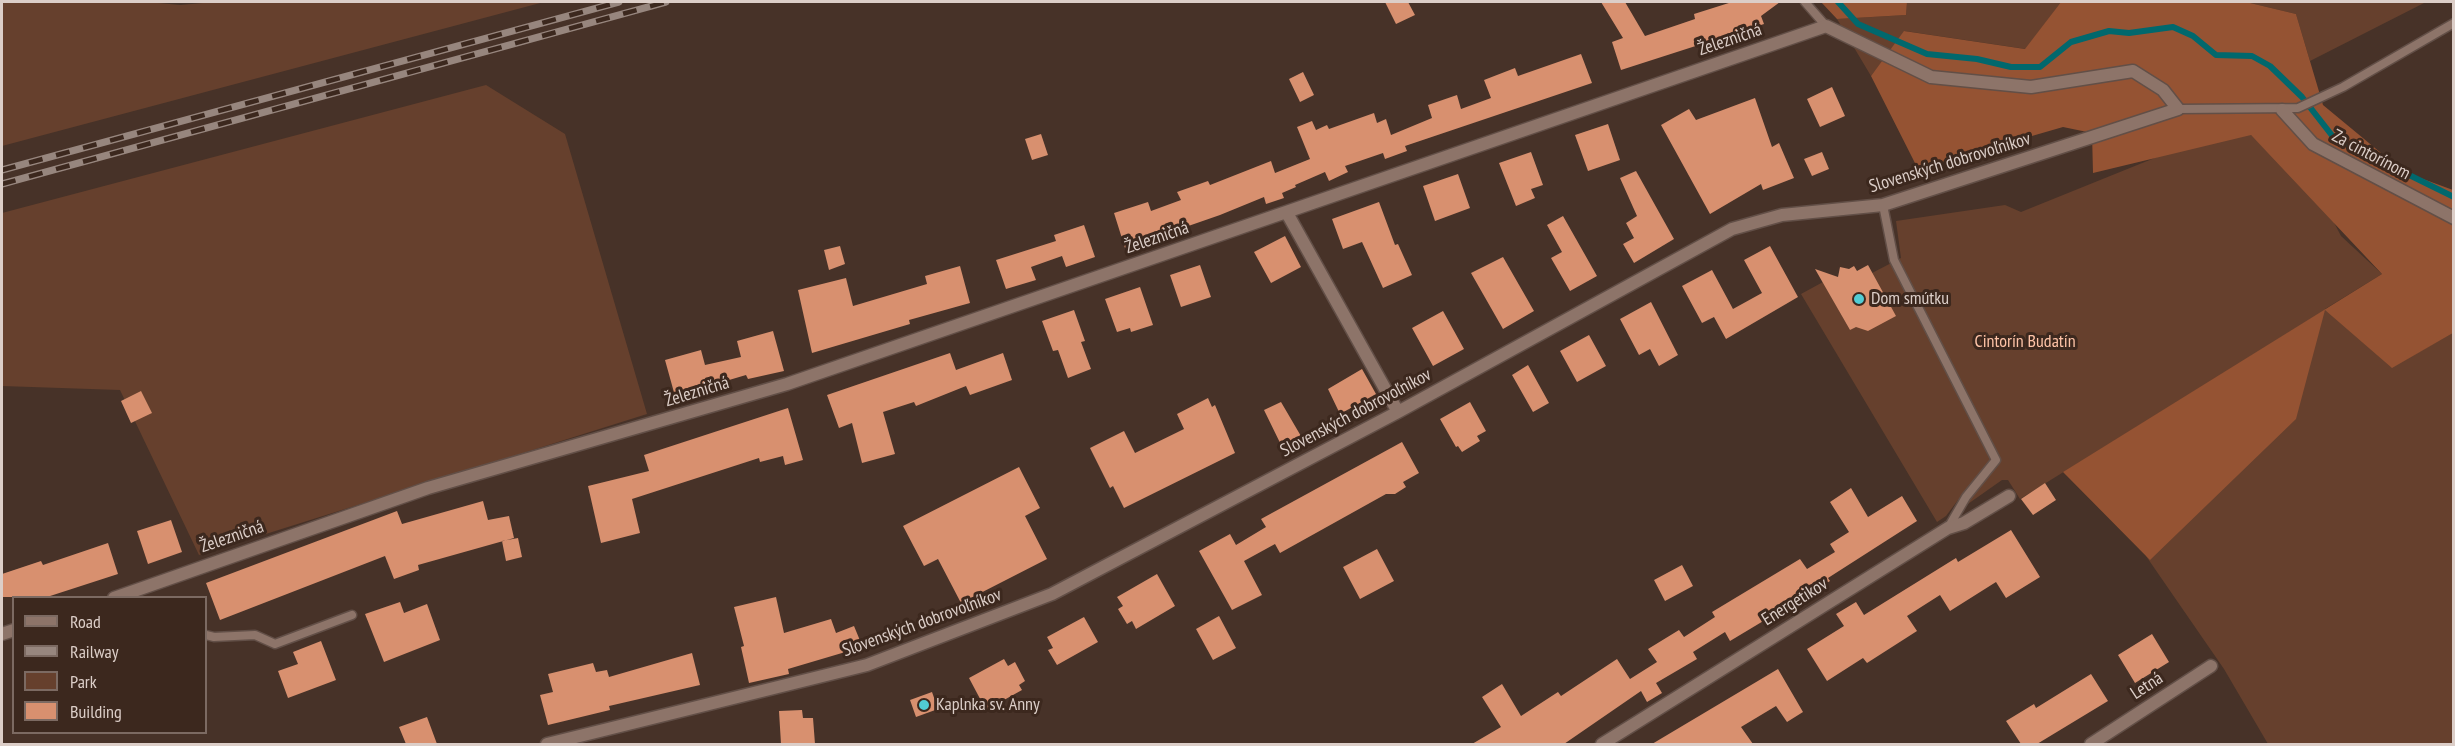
<!DOCTYPE html>
<html>
<head>
<meta charset="utf-8">
<style>
  body { margin:0 }
  #map { position:relative; width:2455px; height:746px; overflow:hidden; background:#473228; font-family:"PT Sans Narrow",sans-serif }
  canvas { display:block }
  .frame { position:absolute; inset:0; border:3px solid #dccec8; pointer-events:none }
  .legend { position:absolute; left:12px; top:596px; width:195px; height:138px; box-sizing:border-box; background:#3c281e; border:2px solid #7c6a62; margin:0; padding:8px 10px; list-style:none; font-size:18px; color:#dccec8 }
  .legend li { display:flex; align-items:center; gap:12px; height:30px }
  .legend b { width:30px; border:2px solid #7c6a62 }
</style>
</head>
<body>
<div id="map">
<canvas width="2455" height="746"></canvas>
<div class="frame"></div>
<ul class="legend">
<li><b style="height:8px;background:#8d7469"></b>Road</li>
<li><b style="height:8px;background:#97867e"></b>Railway</li>
<li><b style="height:16px;background:#66402d"></b>Park</li>
<li><b style="height:16px;background:#d8906f"></b>Building</li>
</ul>
</div>
<script>
const ctx = document.querySelector('canvas').getContext('2d');
ctx.lineJoin = 'round';
function fillPath(path, color) { ctx.fillStyle = color; ctx.fill(path, 'evenodd'); }
const poly = rows => new Path2D(rows.map(r => 'M' + r).join(''));
function stroke(path, color, width, dash) { ctx.strokeStyle = color; ctx.lineWidth = width; ctx.lineCap = dash ? 'butt' : 'round'; ctx.setLineDash(dash || []); ctx.stroke(path); }
function label(font, color, halo, rows, align = 'center') {
  ctx.font = font + ' "PT Sans Narrow",sans-serif'; ctx.lineWidth = 6; ctx.setLineDash([]); ctx.textBaseline = 'middle'; ctx.strokeStyle = halo; ctx.fillStyle = color; for (const [text, x, y, turn = 0] of rows) {
    ctx.save(); ctx.translate(x, y); ctx.rotate((+turn || 0) * Math.PI / 180); ctx.textAlign = isNaN(turn) ? turn : align; if (halo) ctx.strokeText(text, 0, 0); ctx.fillText(text, 0, 0); ctx.restore();
  }
}
fillPath(poly([
  [2,2,148,2,180,5,214,2,544,2,2,146],
  [1907,2,2061,2,2026,49,1905,31,1871,76,1837,19,1906,15],
  [2246,2,2426,2,2310,61,2296,14],
  [486,85,565,134,647,414,199,555,120,390,2,386,2,213],
  [2214,134,2251,135,2327,209,2341,236,2382,274,2325,309,2392,367,2453,333,2453,744,2268,744,2224,669,2146,556,2325,310,2020,499,2008,480,2002,480,1965,506,1958,500,1946,516,1937,522,1801,294,1823,282,1850,330,1856,325,1869,331,1872,323,1872,273,1901,258,1896,221,2005,205,2021,212]
]), '#66402d');
fillPath(poly([
  [1821,2,1907,2,1906,15,1837,19],
  [2061,2,2246,2,2296,14,2323,105,2404,172,2453,190,2453,333,2392,368,2325,310,2296,419,2150,560,2063,472,2382,274,2251,135,2093,173,2092,133,2063,127,1918,169,1871,76,1904,31,2025,49]
]), '#955333');
stroke(poly([
  [1838,2,1858,24,1927,54,1977,59,2011,67,2040,67,2071,42,2109,31,2129,33,2173,27,2193,36,2216,55,2252,56,2270,66,2302,97,2334,138,2454,197]
]), '#01686d', 6);
fillPath(poly([
  [1385,2,1408,2,1415,15,1396,24],
  [1601,2,1625,2,1645,36,1695,19,1694,14,1732,2,1780,2,1761,16,1764,24,1621,70,1612,42,1623,38],
  [1581,54,1592,83,1405,146,1407,151,1385,159,1383,153,1345,166,1348,172,1329,181,1325,172,1295,185,1296,187,1282,193,1284,198,1266,204,1264,197,1220,215,1125,248,1114,213,1148,202,1151,211,1181,200,1177,192,1208,181,1210,185,1271,161,1275,173,1310,159,1297,127,1312,121,1316,130,1327,125,1329,129,1374,113,1377,123,1386,119,1391,135,1432,118,1428,105,1457,95,1461,109,1491,98,1484,80,1515,68,1518,76],
  [1303,72,1314,95,1300,102,1289,79],
  [1832,87,1845,116,1820,127,1807,99],
  [1755,98,1772,147,1779,143,1794,178,1763,190,1761,184,1710,214,1661,125,1689,109,1696,120],
  [1608,124,1620,160,1588,171,1575,135],
  [1041,134,1048,155,1032,160,1025,139],
  [1531,152,1543,185,1531,189,1535,198,1516,206,1499,163],
  [1822,152,1829,169,1812,176,1804,159],
  [1636,171,1674,239,1634,263,1623,244,1634,238,1626,223,1637,216,1620,178],
  [1458,174,1470,208,1435,221,1423,186],
  [1379,202,1395,245,1398,244,1412,275,1383,288,1362,242,1343,249,1332,219],
  [1563,216,1597,276,1570,291,1551,258,1562,252,1547,225],
  [1084,225,1095,257,1066,267,1062,256,1031,267,1036,280,1006,289,996,260,1056,241,1054,235],
  [1285,236,1301,267,1271,283,1254,252],
  [840,246,845,264,829,270,824,250],
  [1770,246,1798,297,1726,339,1714,317,1702,323,1682,286,1712,270,1733,309,1762,293,1744,260],
  [1503,257,1534,311,1503,329,1471,273],
  [1200,265,1211,297,1181,307,1170,275],
  [1868,265,1896,316,1868,331,1856,327,1850,330,1815,269,1838,277,1840,267,1849,269,1854,266,1857,271],
  [960,266,970,303,909,320,910,324,812,353,798,290,846,278,853,306,927,284,925,276],
  [1140,287,1153,325,1131,332,1130,328,1117,332,1105,299],
  [1651,302,1678,355,1659,366,1650,349,1639,355,1620,319],
  [1074,310,1085,341,1081,342,1091,369,1068,378,1058,350,1053,351,1042,321],
  [1443,311,1464,349,1433,366,1412,328],
  [773,331,784,371,748,379,746,375,675,396,665,360,701,350,705,365,741,357,737,341],
  [1589,335,1606,366,1577,382,1560,351],
  [950,353,956,370,1003,353,1012,380,970,395,966,386,916,406,914,402,883,412,895,454,862,463,852,423,839,428,827,395],
  [1528,365,1549,403,1533,412,1512,375],
  [1362,369,1376,394,1340,414,1328,389],
  [141,391,152,413,131,423,121,401],
  [1208,398,1212,407,1215,405,1235,453,1124,508,1113,486,1110,488,1090,448,1124,431,1135,453,1184,429,1177,414],
  [1281,402,1305,443,1285,453,1264,410],
  [1470,402,1486,431,1477,436,1480,441,1462,452,1458,446,1456,447,1440,419],
  [788,408,803,460,785,465,783,456,760,462,759,458,632,499,640,533,601,543,588,486,649,471,644,455],
  [1402,442,1419,473,1403,482,1406,487,1395,494,1386,494,1280,553,1275,544,1244,561,1262,595,1232,610,1199,551,1230,534,1236,545,1266,527,1261,519],
  [1019,467,1040,508,1025,516,1047,559,961,603,938,559,924,566,903,526],
  [2045,483,2056,500,2033,515,2021,499],
  [1851,488,1868,517,1902,496,1917,521,1828,578,1830,581,1730,641,1725,632,1693,652,1697,659,1656,683,1662,693,1647,702,1641,691,1564,744,1472,744,1501,727,1482,697,1502,684,1521,716,1558,692,1561,696,1617,659,1630,679,1657,662,1648,649,1679,630,1684,637,1715,617,1712,612,1800,559,1807,569,1835,552,1830,544,1849,532,1830,502],
  [483,501,488,520,509,516,514,538,418,565,419,570,394,579,385,556,220,620,206,583,397,511,402,524],
  [171,520,182,552,148,564,137,531],
  [2011,530,2040,577,2006,598,1996,582,1950,611,1940,595,1907,616,1917,631,1867,663,1863,658,1827,681,1807,649,1844,626,1836,614,1856,602,1864,615,1956,558,1958,562],
  [518,538,522,557,506,561,502,541],
  [108,543,118,574,47,597,2,597,2,574,41,561,43,565],
  [1377,549,1394,581,1360,599,1343,567],
  [1682,565,1693,586,1665,601,1654,580],
  [1157,574,1175,606,1136,629,1132,621,1127,624,1118,609,1123,606,1117,597],
  [776,597,784,633,831,619,836,633,854,626,861,643,842,653,788,669,789,674,749,683,741,647,744,646,734,607],
  [400,602,404,613,427,604,440,640,384,662,365,614],
  [1219,616,1236,648,1213,660,1196,629],
  [1084,617,1098,642,1057,665,1048,650,1053,648,1047,637],
  [2152,634,2169,662,2135,683,2118,655],
  [321,641,336,680,288,698,278,671,298,664,293,652],
  [692,653,700,685,609,706,610,710,548,725,540,695,553,692,548,674,593,663,596,672,607,670,609,677],
  [1004,659,1008,666,1015,662,1025,681,1019,685,1022,690,986,710,969,678],
  [1778,669,1803,712,1787,722,1776,706,1741,727,1753,744,1652,744],
  [2091,674,2108,701,2037,744,2021,744,2006,721,2034,704,2036,708],
  [932,692,938,709,916,717,910,700],
  [802,710,803,718,813,718,815,744,781,744,779,711],
  [427,717,437,744,406,744,399,727]
]), '#d8906f');
const service = poly([
  [1805,2,1826,26],
  [2178,109,2298,108,2343,87,2454,23],
  [1883,205,1894,260,1996,460,1966,497,1948,528],
  [206,635,214,637,255,635,275,644,352,615]
]);
const minor = poly([
  [2282,110,2313,144,2454,218],
  [1287,213,1398,412],
  [114,598,428,488,787,384,1826,26,1931,77,2031,87,2133,71,2163,90,2178,109,1883,205,1782,215,1732,229,1398,412,1052,594,867,665,547,744],
  [2,634,14,630],
  [1602,744,1948,528,1964,523,2009,496],
  [2091,744,2211,666]
]);
stroke(service, '#624f47', 11);
stroke(minor, '#624f47', 15);
stroke(service, '#8d7469', 8);
stroke(minor, '#8d7469', 12);
const rail = poly([
  [2,170,619,2],
  [2,184,666,2]
]);
stroke(rail, '#97867e', 7);
stroke(rail, '#3c281e', 4.5, [14]);
for (const [x, y, r, color] of [
  [1859,299,6,"#51ccd4"],
  [924,705,6,"#51ccd4"]
]) { const dot = new Path2D(); dot.arc(x, y, r, 0, 2 * Math.PI); ctx.fillStyle = color; ctx.fill(dot); stroke(dot, '#3c281e', 2); }
label('18px', '#dccec8', '#3c281e', [
  ["Železničná",1730,40,-19],
  ["Za cintorínom",2371,155,28],
  ["Slovenských dobrovoľníkov",1950,163,-17],
  ["Železničná",1157,238,-19],
  ["Železničná",697,392,-17],
  ["Slovenských dobrovoľníkov",1356,413,-28],
  ["Železničná",232,537,-19],
  ["Energetikov",1795,602,-32],
  ["Slovenských dobrovoľníkov",922,623,-20],
  ["Letná",2147,686,-33]
]);
label('18px', '#dccec8', '#3c281e', [
  ["Dom smútku",1871,299],
  ["Kaplnka sv. Anny",936,705]
], 'left');
label('18px', '#fec3a7', '#3c281e', [
  ["Cintorín Budatín",2025,342]
]);
</script>
</body>
</html>
